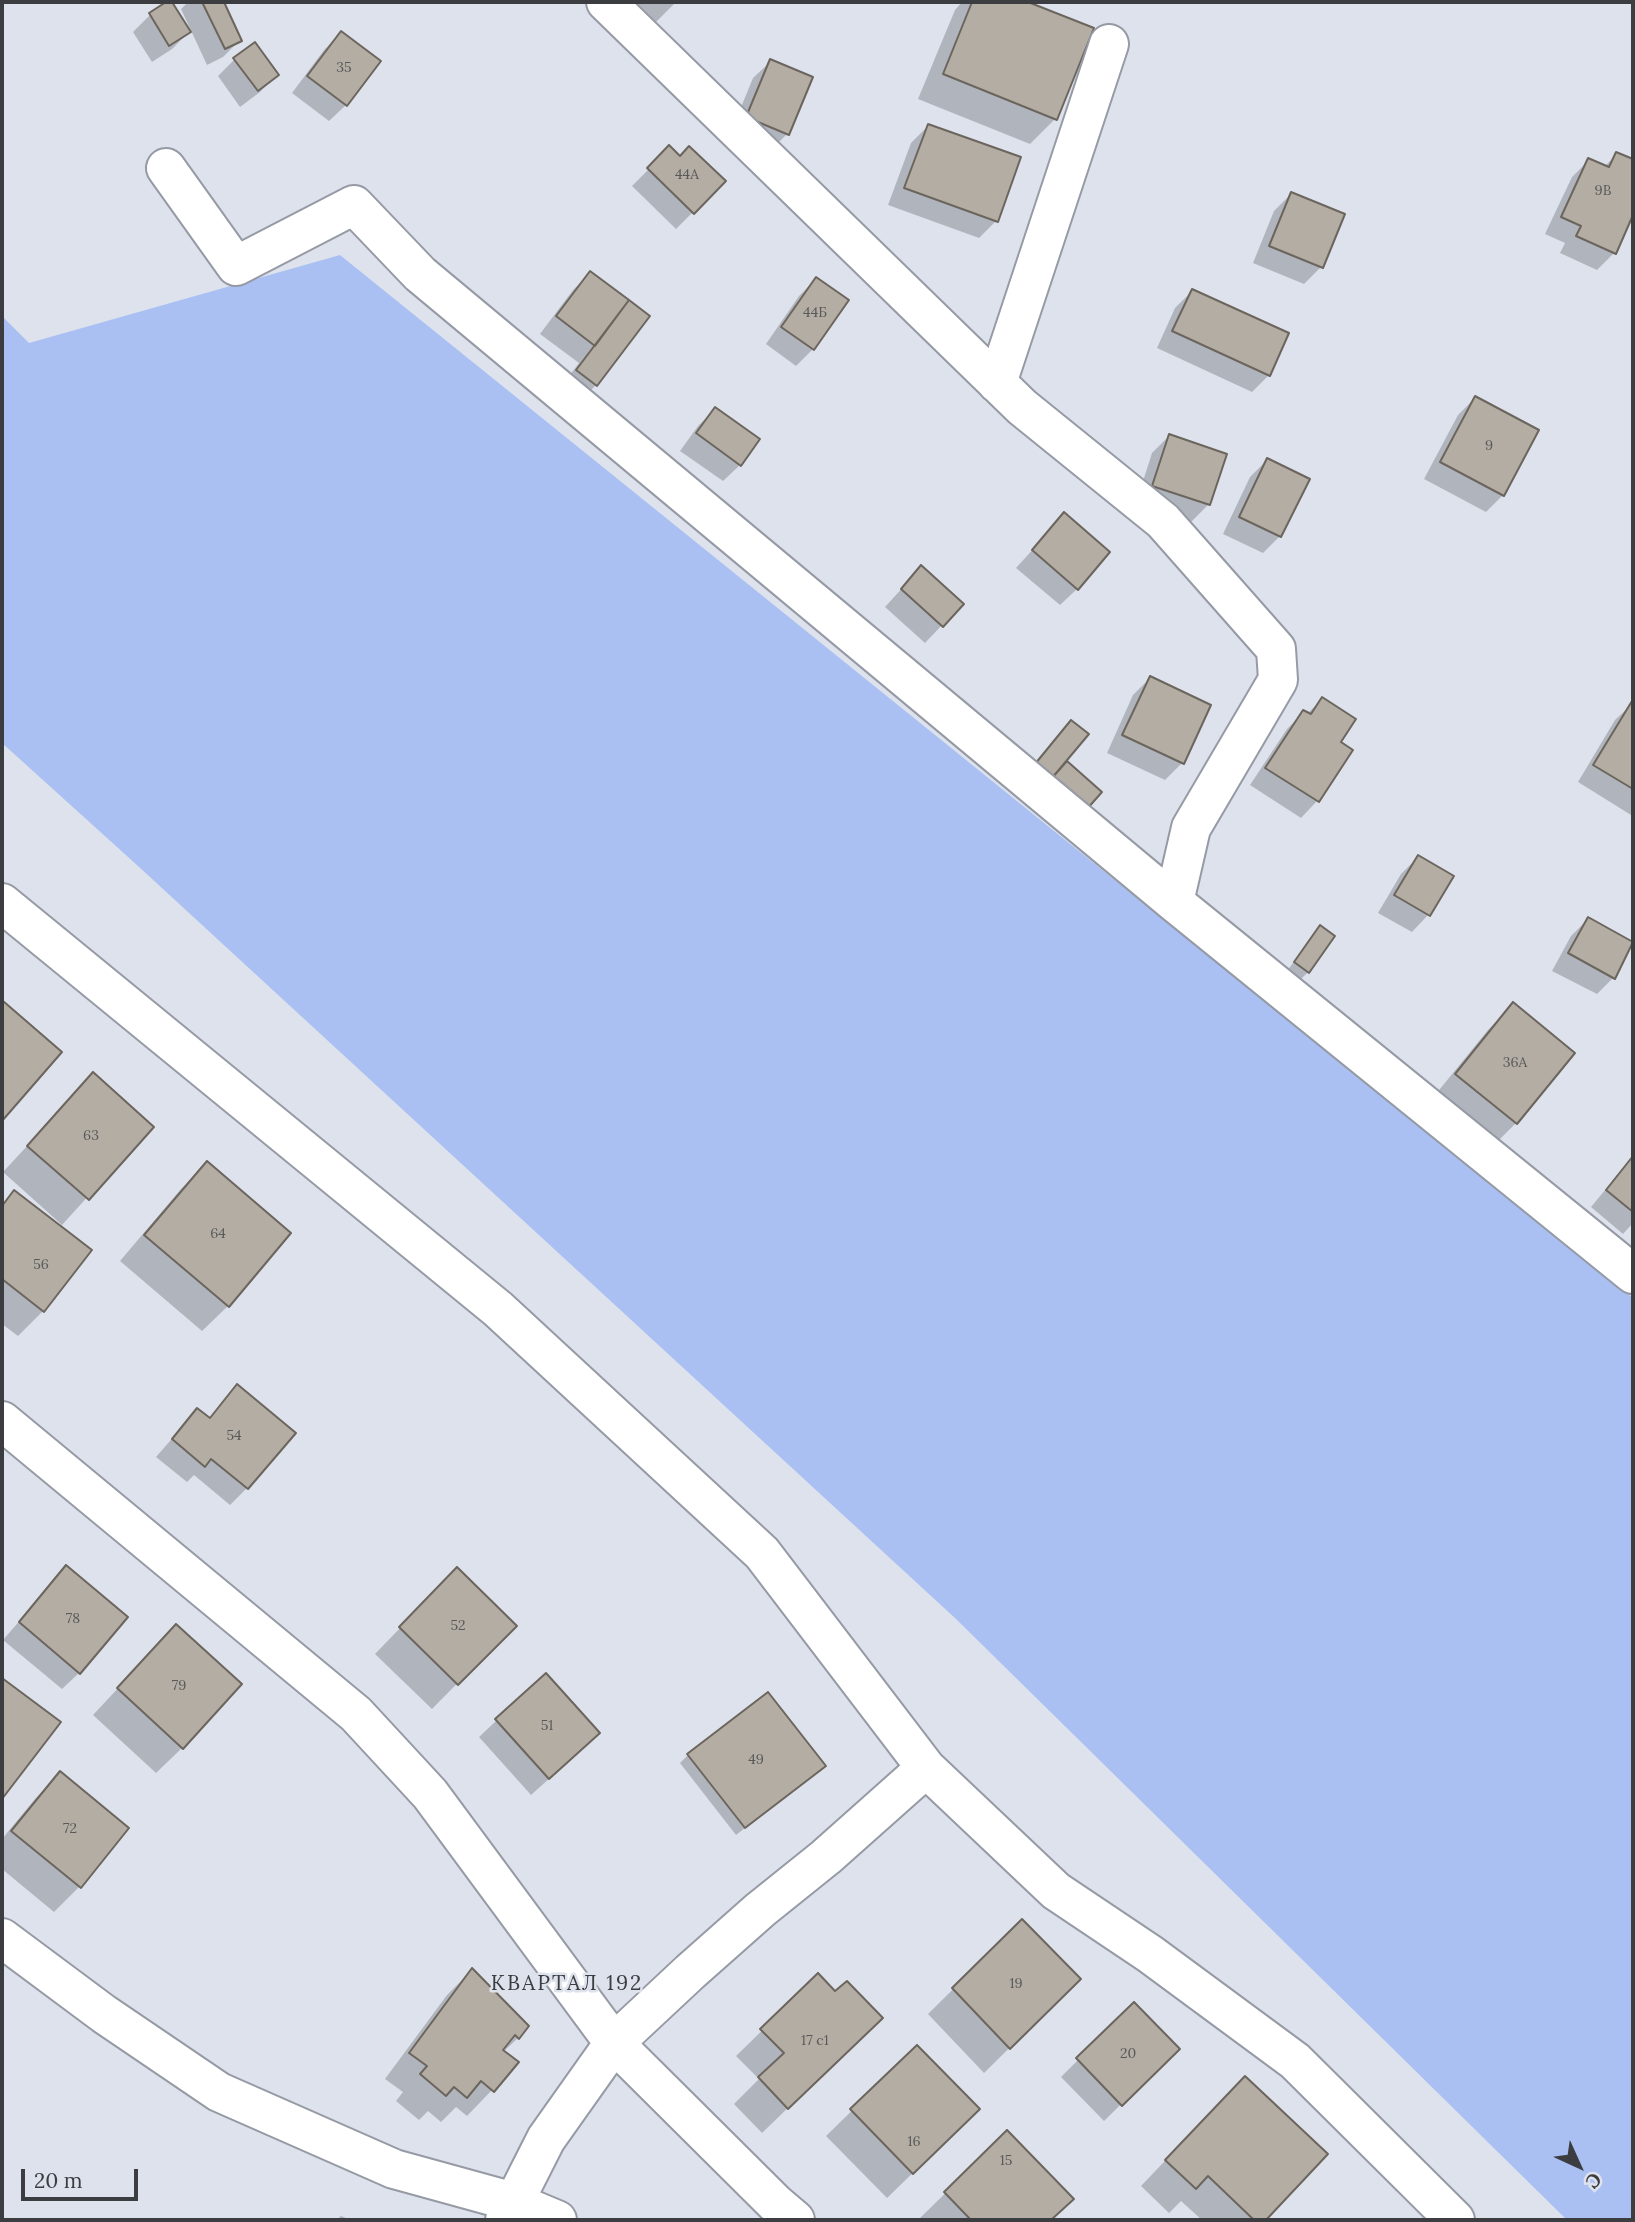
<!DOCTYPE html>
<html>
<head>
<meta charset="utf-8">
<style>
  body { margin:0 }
  #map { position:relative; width:1635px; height:2222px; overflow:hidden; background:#dde2ed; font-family:Lora,serif }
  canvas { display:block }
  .frame { position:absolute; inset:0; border:4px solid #3b3d41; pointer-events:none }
  .north { position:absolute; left:1544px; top:2131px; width:70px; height:70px; -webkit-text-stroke:5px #dde2ed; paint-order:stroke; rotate:135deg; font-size:19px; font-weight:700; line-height:28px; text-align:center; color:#3b3d41 }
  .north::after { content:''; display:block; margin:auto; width:24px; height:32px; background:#3b3d41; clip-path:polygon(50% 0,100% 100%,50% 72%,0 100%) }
  .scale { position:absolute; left:21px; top:2169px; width:117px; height:32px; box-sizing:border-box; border:4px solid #3b3d41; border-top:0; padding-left:9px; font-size:21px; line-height:24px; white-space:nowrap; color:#3b3d41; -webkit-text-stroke:5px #dde2ed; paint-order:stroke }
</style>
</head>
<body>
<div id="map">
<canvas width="1635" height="2222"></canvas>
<div class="frame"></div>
<div class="north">С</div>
<div class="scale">20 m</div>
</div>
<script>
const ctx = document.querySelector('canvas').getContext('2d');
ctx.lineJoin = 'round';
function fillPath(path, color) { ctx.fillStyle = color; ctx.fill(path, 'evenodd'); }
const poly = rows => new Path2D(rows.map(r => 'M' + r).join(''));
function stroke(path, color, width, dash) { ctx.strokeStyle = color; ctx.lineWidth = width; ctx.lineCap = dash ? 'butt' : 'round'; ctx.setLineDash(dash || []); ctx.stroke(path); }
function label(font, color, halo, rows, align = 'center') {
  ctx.font = font + ' Lora,serif'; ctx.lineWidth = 5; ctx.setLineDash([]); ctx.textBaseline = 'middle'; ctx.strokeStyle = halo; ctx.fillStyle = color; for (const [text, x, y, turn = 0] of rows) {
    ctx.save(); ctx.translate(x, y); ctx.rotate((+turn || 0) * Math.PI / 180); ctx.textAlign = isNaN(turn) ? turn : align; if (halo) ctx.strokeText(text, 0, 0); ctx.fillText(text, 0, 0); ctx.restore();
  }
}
fillPath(poly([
  [340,255,1633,1298,1633,2220,1567,2220,955,1618,138,866,2,743,2,316,29,343]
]), '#aac0f2');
fillPath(poly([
  [170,2,189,32,172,49,152,62,133,32,150,15],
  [188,2,222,2,240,40,223,57,207,65,181,9],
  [599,2,676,2,651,27],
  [962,2,1024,2,1091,29,1055,119,1030,144,918,99,955,10],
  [341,33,346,105,329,121,292,93,324,50],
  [235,59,276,75,260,92,240,107,218,76],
  [770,62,787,134,770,151,730,134,753,78],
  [928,126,996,221,979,238,888,205,911,143],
  [670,148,680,158,724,181,676,229,632,186],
  [1617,154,1633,161,1633,211,1614,253,1597,270,1560,253,1565,243,1545,234,1572,177,1589,160,1604,167],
  [1291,194,1321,267,1304,284,1253,263,1274,211],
  [590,273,647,317,596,385,579,402,560,388,579,363,540,334,573,290],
  [816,279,813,349,796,366,766,344,799,296],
  [1192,291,1269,375,1252,392,1157,348,1175,308],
  [1475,398,1503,495,1486,512,1424,479,1458,415],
  [715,409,740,465,723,481,680,451,698,426],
  [1169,436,1225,455,1208,505,1191,522,1136,503,1152,453],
  [1267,460,1280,536,1263,553,1223,534,1250,477],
  [1064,515,1077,589,1060,605,1016,568],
  [905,585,962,604,925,643,885,607],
  [1150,678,1182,763,1165,780,1107,753,1133,695],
  [1322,699,1339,742,1351,750,1317,801,1301,818,1250,785,1287,729,1304,712,1307,714],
  [1632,704,1633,813,1631,815,1578,782,1615,720],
  [1418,857,1428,915,1412,932,1378,913,1401,874],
  [1588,919,1614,977,1597,994,1552,971,1571,936],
  [1320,927,1308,972,1300,980,1287,971],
  [3,1003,59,1052,2,1118,2,1004],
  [1513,1004,1516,1123,1491,1148,1431,1100,1488,1030],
  [93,1075,151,1127,62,1225,3,1172],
  [1633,1156,1633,1223,1623,1234,1591,1207],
  [207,1163,228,1306,202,1331,120,1261,181,1189],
  [14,1192,43,1311,18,1336,2,1324,2,1205],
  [238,1387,247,1488,230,1505,194,1475,187,1482,156,1457,197,1410,208,1419],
  [66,1567,79,1673,62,1689,3,1640],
  [432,1595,514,1626,432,1709,375,1654],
  [176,1626,182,1748,156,1773,93,1715],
  [545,1675,581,1750,531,1795,479,1737],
  [2,1680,58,1722,2,1796],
  [688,1755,815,1774,736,1835,680,1763],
  [60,1773,80,1886,54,1912,2,1869,2,1839,35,1799],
  [1022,1921,1079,1979,984,2073,928,2014],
  [472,1970,518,2038,503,2052,492,2090,467,2116,456,2107,441,2122,428,2111,419,2120,396,2101,403,2092,385,2079,447,1995],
  [818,1976,835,1994,855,2043,762,2133,734,2104,759,2079,736,2056],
  [1134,2004,1177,2049,1104,2121,1061,2077],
  [917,2047,952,2135,887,2198,826,2136],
  [1220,2103,1326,2154,1264,2220,1202,2220,1181,2201,1169,2213,1141,2186],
  [1007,2133,1071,2199,1050,2220,921,2220,920,2218],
  [341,2216,351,2220,336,2220]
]), '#0003');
const building = poly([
  [166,2,172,2,191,32,169,46,149,13,166,2],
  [202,2,224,2,242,41,225,49,202,2],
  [972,2,1028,2,1094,28,1057,120,943,74,972,2],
  [341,31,381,61,347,106,307,76,341,31],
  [255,42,279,75,258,91,233,58,255,42],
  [770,59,813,77,789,135,746,117,770,59],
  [928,124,1021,157,998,222,904,188,928,124],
  [669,145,680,156,689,146,726,181,694,214,647,168,669,145],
  [1616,152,1633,159,1633,215,1616,254,1576,236,1581,226,1561,217,1588,158,1609,167,1616,152],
  [1291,192,1345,214,1323,268,1269,246,1291,192],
  [590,271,629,300,595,346,556,316,590,271],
  [816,277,849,300,814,350,781,327,816,277],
  [1192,289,1289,333,1270,376,1172,331,1192,289],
  [629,300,650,316,597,386,576,370,629,300],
  [1475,396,1539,430,1504,496,1440,462,1475,396],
  [715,407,760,439,741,466,696,433,715,407],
  [1169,434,1227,454,1210,505,1152,486,1169,434],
  [1267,458,1310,479,1281,537,1239,517,1267,458],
  [1064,512,1110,552,1078,590,1032,550,1064,512],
  [921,565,964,604,943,627,901,589,921,565],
  [1150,676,1211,705,1184,764,1122,735,1150,676],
  [1322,697,1356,719,1341,742,1353,750,1319,802,1265,768,1303,710,1311,714,1322,697],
  [1632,701,1633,702,1633,789,1593,765,1632,701],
  [1071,720,1089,734,1052,778,1035,764,1071,720],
  [1067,761,1102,792,1087,809,1052,778,1067,761],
  [1418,855,1454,876,1430,916,1394,895,1418,855],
  [1588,917,1633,942,1615,979,1568,953,1588,917],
  [1320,925,1335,936,1309,973,1294,962,1320,925],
  [3,1001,62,1052,2,1121,2,1002,3,1001],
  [1513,1002,1575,1053,1517,1124,1455,1074,1513,1002],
  [93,1072,154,1127,89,1200,27,1146,93,1072],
  [1633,1156,1633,1212,1606,1190,1633,1156],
  [207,1161,291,1233,229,1307,144,1235,207,1161],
  [14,1190,92,1250,44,1312,2,1279,2,1206,14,1190],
  [237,1384,296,1433,248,1489,211,1459,205,1467,172,1439,197,1408,210,1418,237,1384],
  [66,1565,128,1617,80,1674,19,1622,66,1565],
  [457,1567,517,1626,458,1685,399,1627,457,1567],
  [176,1624,242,1684,183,1749,117,1688,176,1624],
  [546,1673,600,1733,549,1779,495,1719,546,1673],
  [2,1678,61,1722,2,1799,2,1678],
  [768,1692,826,1766,745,1828,687,1754,768,1692],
  [60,1771,129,1828,81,1888,11,1831,60,1771],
  [1022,1919,1081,1979,1010,2049,952,1988,1022,1919],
  [472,1968,529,2026,519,2039,515,2035,503,2050,519,2062,494,2092,481,2081,467,2098,454,2087,446,2096,420,2074,427,2066,409,2053,472,1968],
  [818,1973,835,1991,847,1981,883,2018,788,2109,758,2077,784,2053,760,2029,818,1973],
  [1134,2002,1180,2049,1122,2106,1076,2058,1134,2002],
  [917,2045,980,2109,913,2174,850,2109,917,2045],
  [1245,2076,1328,2154,1266,2220,1254,2220,1208,2176,1196,2189,1165,2160,1245,2076],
  [1007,2130,1074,2199,1051,2220,971,2220,944,2192,1007,2130]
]);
fillPath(building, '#b3ada4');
stroke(building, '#6b655d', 2);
const minor = poly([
  [606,2,1022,407,1163,521,1276,649,1278,680,1191,828,1174,902],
  [166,168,236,266,354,205,420,274,1174,902,1633,1274],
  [997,383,1109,44],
  [2,903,498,1309,762,1553,926,1768,1056,1891,1150,1954,1295,2061,1455,2220],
  [2,1421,356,1714,430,1794,614,2043,775,2203,795,2220],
  [2,1938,104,2014,219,2092,394,2169,514,2202,557,2220],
  [505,2220,546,2139,614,2043,690,1972,760,1910,826,1857,926,1768]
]);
stroke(minor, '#959aa4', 42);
stroke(minor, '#fff', 38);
label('14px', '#59595a', null, [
  ["35",344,68],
  ["44А",687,175],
  ["9В",1603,191],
  ["44Б",815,313],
  ["9",1489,446],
  ["36А",1515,1063],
  ["63",91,1136],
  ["64",218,1234],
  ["56",41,1265],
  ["54",234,1436],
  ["78",73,1619],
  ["52",458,1626],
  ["79",179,1686],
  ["51",547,1726],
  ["49",756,1760],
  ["72",70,1829],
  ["19",1016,1984],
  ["17 с1",815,2041],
  ["20",1128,2054],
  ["16",914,2142],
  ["15",1006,2161]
]);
ctx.letterSpacing = '2px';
label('21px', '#3b3d41', '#dde2ed', [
  ["КВАРТАЛ 192",567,1984]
]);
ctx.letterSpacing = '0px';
</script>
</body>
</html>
